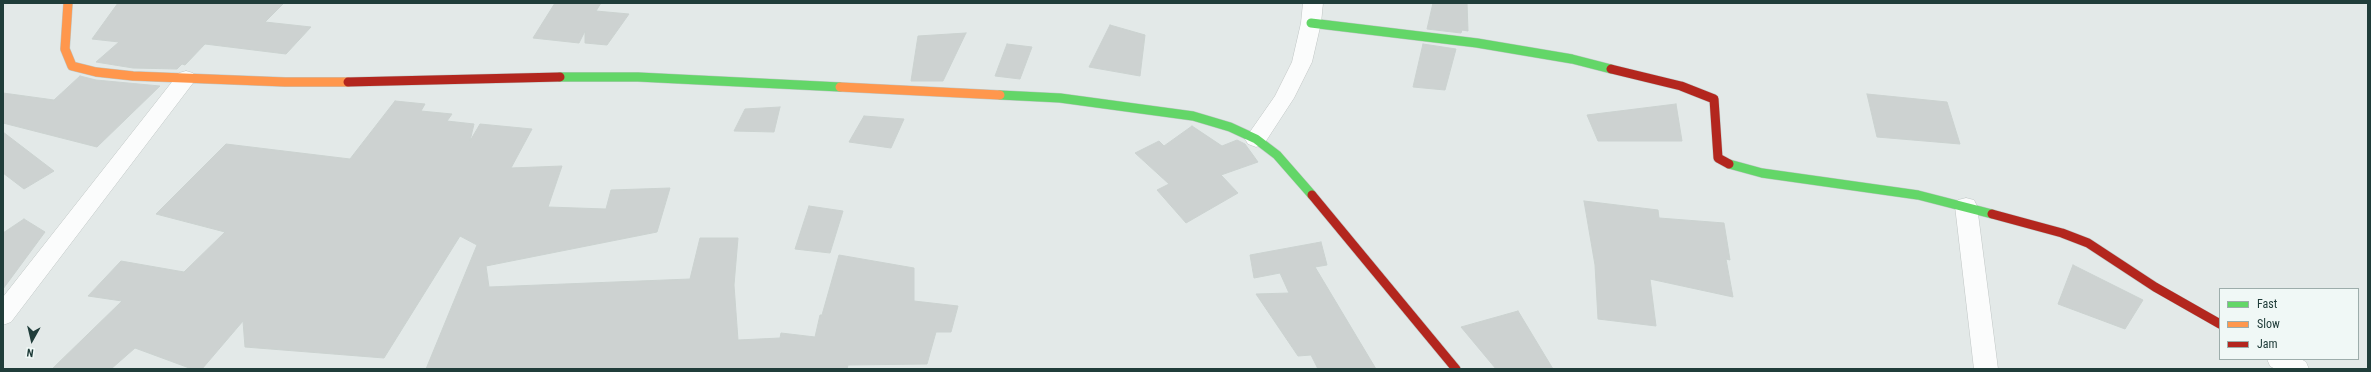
<!DOCTYPE html>
<html>
<head>
<meta charset="utf-8">
<style>
  body { margin:0 }
  #map { position:relative; width:2371px; height:372px; overflow:hidden; background:#e3e9e8; font-family:"Roboto Condensed",sans-serif }
  canvas { display:block }
  .frame { position:absolute; inset:0; border:4px solid #203d3a; pointer-events:none }
  .legend { position:absolute; left:2219px; top:288px; width:140px; height:72px; box-sizing:border-box; background:#f0f8f6; border:1px solid #9dadab; margin:0; padding:5px 7px; list-style:none; font-size:12px; color:#203d3a }
  .legend li { display:flex; align-items:center; gap:8px; height:20px }
  .legend b { width:20px; border:1px solid #9dadab }
  .north { position:absolute; left:12px; top:320px; width:40px; height:40px; -webkit-text-stroke:3px #f0f8f6; paint-order:stroke; rotate:188deg; font-size:11px; font-weight:700; line-height:16px; text-align:center; color:#203d3a }
  .north::after { content:''; display:block; margin:auto; width:14px; height:18px; background:#203d3a; clip-path:polygon(50% 0,100% 100%,50% 72%,0 100%) }
</style>
</head>
<body>
<div id="map">
<canvas width="2371" height="372"></canvas>
<div class="frame"></div>
<ul class="legend">
<li><b style="height:5px;background:#63d668"></b>Fast</li>
<li><b style="height:5px;background:#ff974d"></b>Slow</li>
<li><b style="height:5px;background:#b3261e"></b>Jam</li>
</ul>
<div class="north">N</div>
</div>
<script>
const ctx = document.querySelector('canvas').getContext('2d');
ctx.lineJoin = 'round';
function fillPath(path, color) { ctx.fillStyle = color; ctx.fill(path, 'evenodd'); }
const poly = rows => new Path2D(rows.map(r => 'M' + r).join(''));
function stroke(path, color, width, dash) { ctx.strokeStyle = color; ctx.lineWidth = width; ctx.lineCap = dash ? 'butt' : 'round'; ctx.setLineDash(dash || []); ctx.stroke(path); }
const building = poly([
  [118,3,284,3,265,22,311,27,286,54,205,44,185,65,182,64,177,69,133,68,96,62,119,42,92,39,118,3],
  [555,3,601,3,596,11,629,14,607,45,585,43,585,31,579,43,533,38,555,3],
  [1433,3,1467,3,1468,31,1462,30,1461,33,1427,29,1433,3],
  [1110,25,1145,35,1140,76,1089,67,1110,25],
  [966,33,943,81,911,81,918,36,966,33],
  [1007,44,1032,47,1020,79,995,76,1007,44],
  [1423,44,1456,49,1445,90,1413,87,1423,44],
  [80,76,96,80,160,86,97,147,3,123,3,93,54,100,80,76],
  [1867,94,1947,102,1960,144,1877,137,1867,94],
  [395,101,425,104,421,111,452,114,447,121,474,124,470,141,480,124,532,129,511,168,562,166,548,207,606,209,611,190,670,188,657,232,486,266,489,287,690,279,700,238,738,238,734,285,738,340,780,338,781,333,815,337,820,315,822,315,839,255,914,268,914,301,958,306,951,332,936,332,927,364,848,365,847,369,426,369,477,245,460,236,384,358,245,347,243,321,202,369,192,369,135,348,111,369,52,369,122,301,88,296,121,261,184,272,225,232,156,214,226,144,350,159,395,101],
  [1676,104,1682,141,1598,141,1587,115,1676,104],
  [780,107,774,132,734,131,745,109,780,107],
  [864,116,904,119,891,148,849,142,864,116],
  [1192,126,1222,146,1237,140,1245,144,1258,162,1221,175,1238,193,1186,223,1157,190,1169,184,1135,153,1159,141,1164,146,1192,126],
  [3,132,54,171,24,189,3,173,3,132],
  [1584,201,1658,210,1659,218,1724,223,1730,260,1726,259,1733,297,1650,279,1656,326,1598,319,1595,265,1584,201],
  [809,206,843,211,830,253,795,249,809,206],
  [24,219,45,232,3,289,3,233,24,219],
  [1321,242,1327,265,1315,267,1376,369,1318,369,1311,355,1298,356,1256,294,1289,293,1280,273,1254,278,1250,255,1321,242],
  [2073,265,2143,300,2125,329,2058,304,2073,265],
  [1518,311,1553,369,1496,369,1461,327,1518,311]
]);
fillPath(building, '#cdd2d1');
stroke(building, '#cbd2d0', 1);
const street = poly([
  [1303,3,1323,3,1321,23,1312,62,1294,98,1264,144,1256,147,1248,144,1245,139,1275,96,1292,62,1301,23,1303,3],
  [186,71,193,73,196,78,193,83,11,322,3,325,3,297,179,73,186,71],
  [1966,198,1974,200,1977,206,1998,369,1974,369,1955,206,1958,200,1966,198],
  [2267,359,2301,359,2306,362,2309,369,2275,369,2270,366,2267,359]
]);
const fast = poly([
  [1311,23,1477,43,1572,59,1611,69],
  [560,77,638,77,840,87],
  [1000,95,1060,98,1193,116,1230,127,1256,139,1277,155,1312,195],
  [1729,164,1762,173,1918,195,1992,214]
]);
const slow = poly([
  [68,3,65,49,72,66,96,72,133,76,285,82,348,82],
  [840,87,1000,95]
]);
const jam = poly([
  [1611,69,1681,86,1714,99,1718,158,1729,164],
  [348,82,560,77],
  [1312,195,1456,369],
  [1992,214,2062,233,2088,243,2155,287,2220,324]
]);
stroke(street, '#c0c6c5', 1);
stroke(fast, '#bec7c5', 10);
stroke(slow, '#bec7c5', 10);
stroke(jam, '#bec7c5', 10);
fillPath(street, '#fbfcfc');
stroke(fast, '#63d668', 9);
stroke(slow, '#ff974d', 9);
stroke(jam, '#b3261e', 9);
</script>
</body>
</html>
